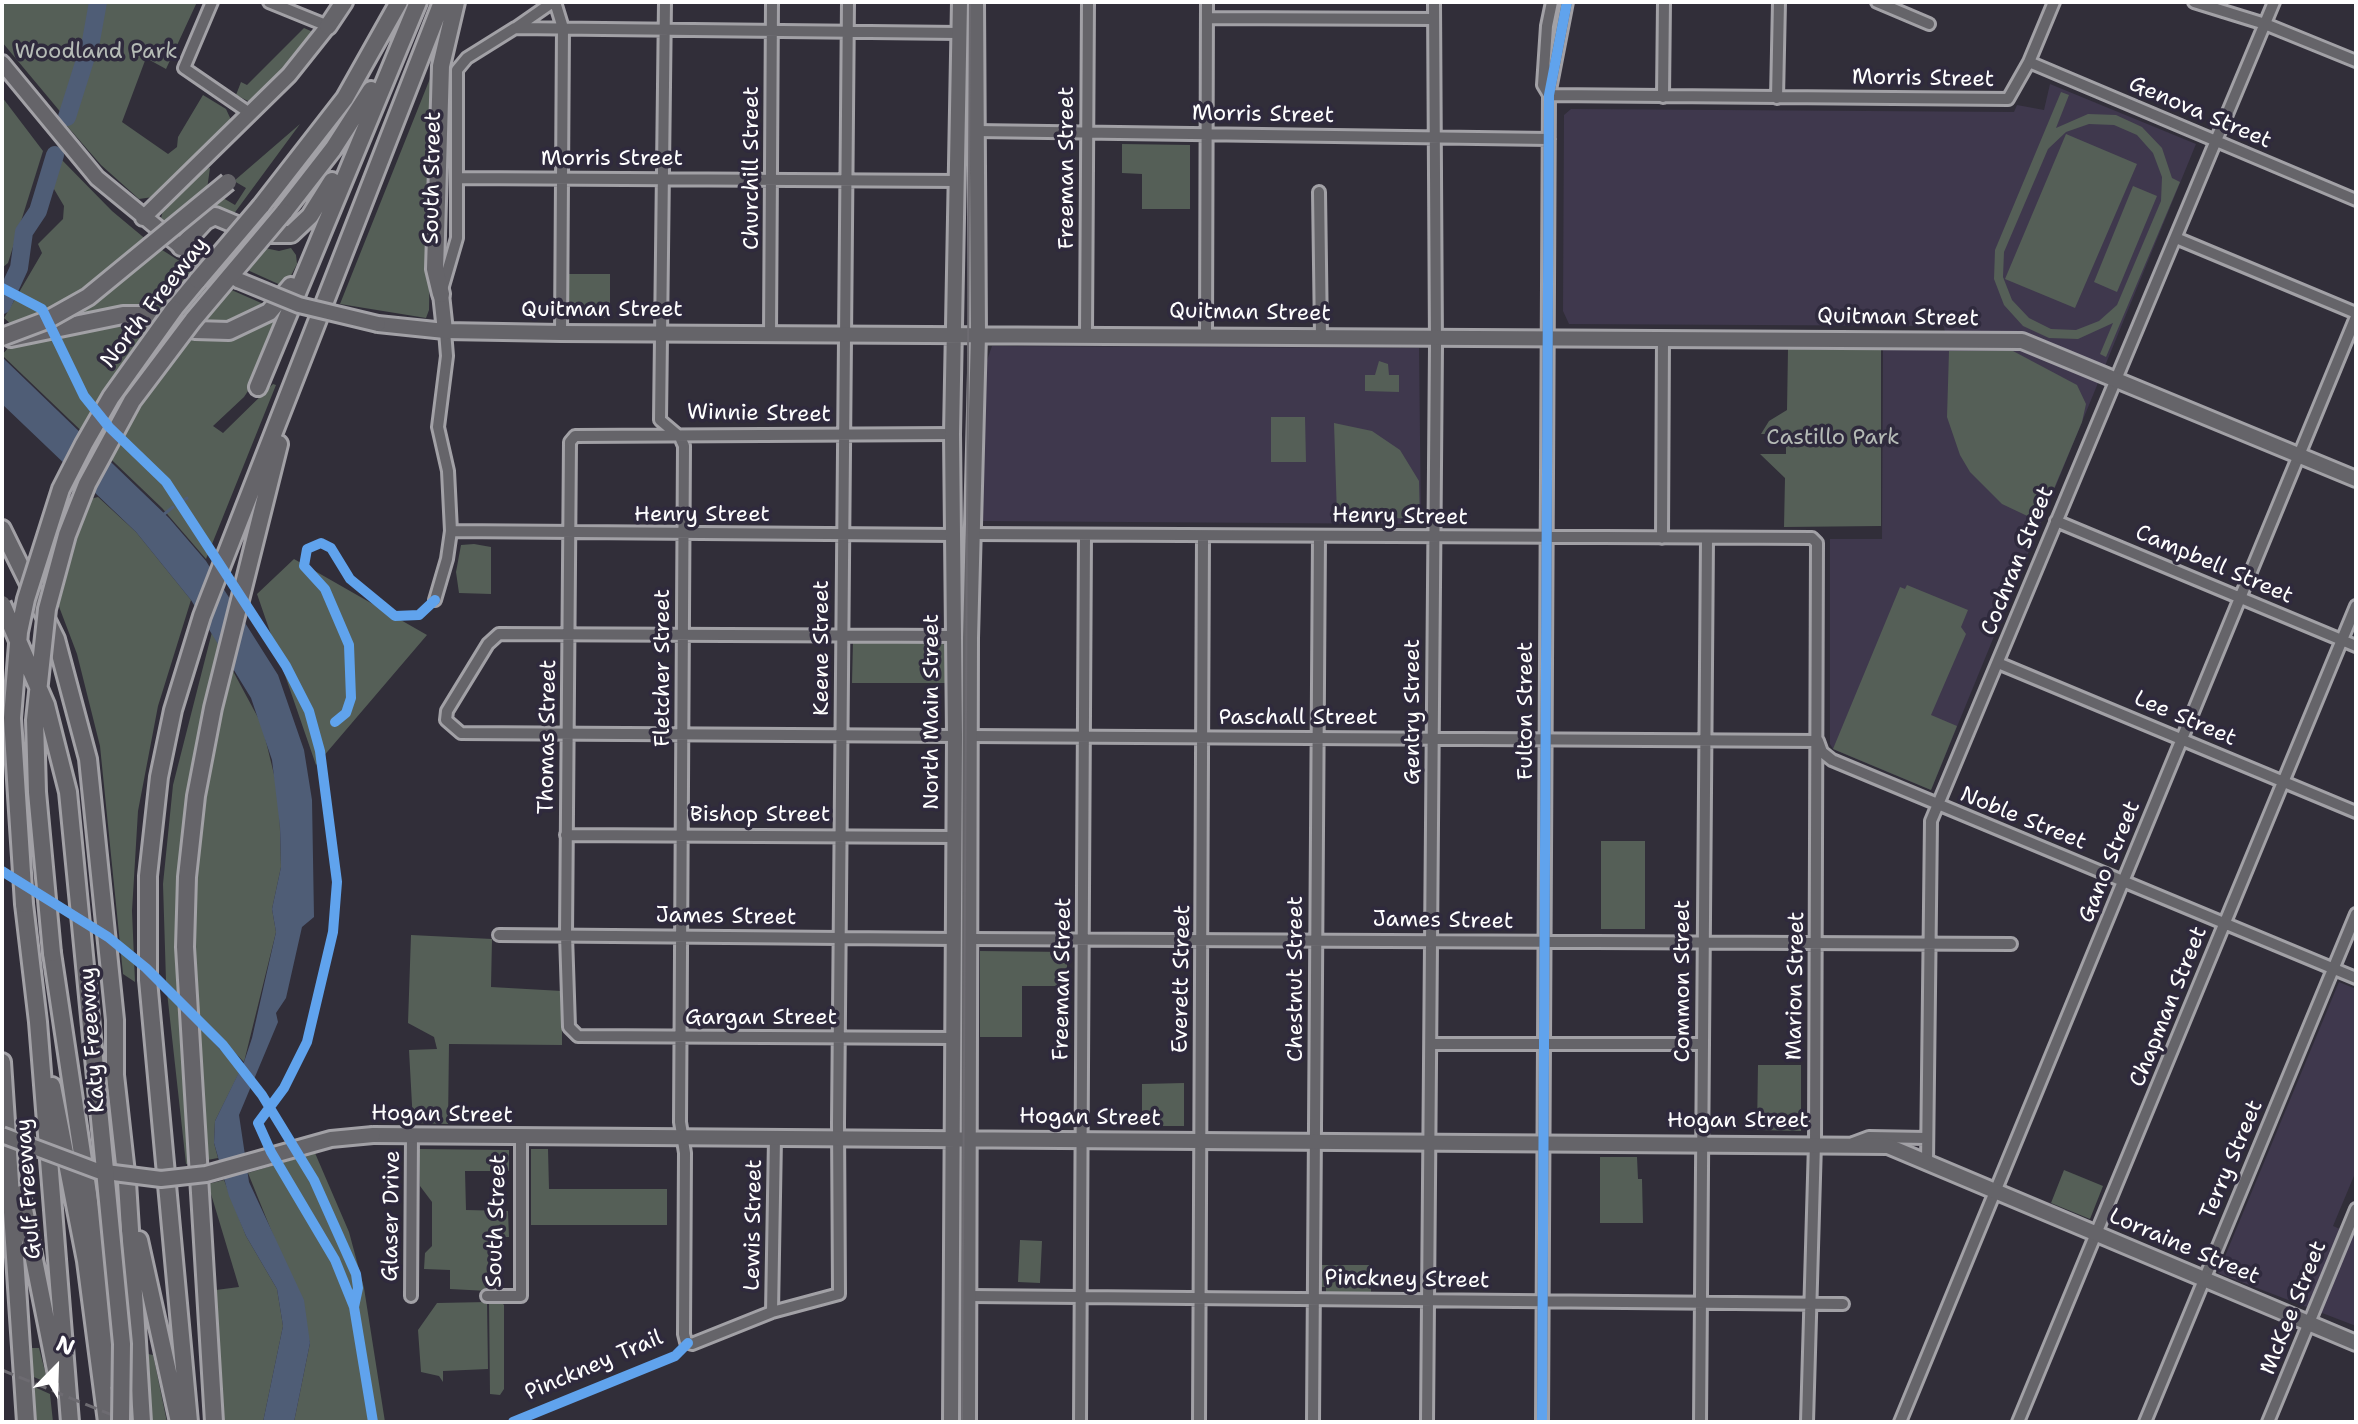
<!DOCTYPE html>
<html>
<head>
<meta charset="utf-8">
<style>
  body { margin:0 }
  #map { position:relative; width:2358px; height:1424px; overflow:hidden; background:#312e39; font-family:"Shantell Sans",sans-serif }
  canvas { display:block }
  .frame { position:absolute; inset:0; border:4px solid #fff; pointer-events:none }
  .north { position:absolute; left:16px; top:1328px; width:80px; height:80px; -webkit-text-stroke:6px #2f2a3d; paint-order:stroke; rotate:23deg; font-size:22px; font-weight:700; line-height:32px; text-align:center; color:#fff }
  .north::after { content:''; display:block; margin:auto; width:28px; height:36px; background:#fff; clip-path:polygon(50% 0,100% 100%,50% 72%,0 100%) }
</style>
</head>
<body>
<div id="map">
<canvas width="2358" height="1424"></canvas>
<div class="frame"></div>
<div class="north">N</div>
</div>
<script>
const ctx = document.querySelector('canvas').getContext('2d');
ctx.lineJoin = 'round';
function fillPath(path, color) { ctx.fillStyle = color; ctx.fill(path, 'evenodd'); }
const poly = rows => new Path2D(rows.map(r => 'M' + r).join(''));
function stroke(path, color, width, dash) { ctx.strokeStyle = color; ctx.lineWidth = width; ctx.lineCap = dash ? 'butt' : 'round'; ctx.setLineDash(dash || []); ctx.stroke(path); }
function label(font, color, halo, rows, align = 'center') {
  ctx.font = font + ' "Shantell Sans",sans-serif'; ctx.lineWidth = 7; ctx.setLineDash([]); ctx.textBaseline = 'middle'; ctx.strokeStyle = halo; ctx.fillStyle = color; for (const [text, x, y, turn = 0] of rows) {
    ctx.save(); ctx.translate(x, y); ctx.rotate((+turn || 0) * Math.PI / 180); ctx.textAlign = isNaN(turn) ? turn : align; if (halo) ctx.strokeText(text, 0, 0); ctx.fillText(text, 0, 0); ctx.restore();
  }
}
fillPath(poly([
  [2050,84,2196,144,1931,790,1833,749,1830,744,1830,539,1882,539,1883,350,1947,350,1944,326,1569,324,1563,311,1564,115,1571,109,2014,112,2017,105,2044,110],
  [992,346,1419,348,1421,524,981,521,983,372],
  [2339,982,2356,989,2356,1171,2333,1226,2356,1236,2356,1326,2218,1273]
]), '#3f384d');
fillPath(poly([
  [2,2,197,2,166,69,146,58,122,122,168,154,177,147,178,137,203,95,226,109,232,122,153,197,139,199,101,165,61,119,63,115,2,42],
  [304,28,313,32,312,37,288,68,252,103,236,95,241,82,247,85],
  [433,71,429,310,426,318,340,304],
  [2061,92,2069,95,2056,128,2088,114,2116,115,2142,127,2162,148,2172,178,2180,182,2106,357,2100,354,2113,323,2078,339,2049,338,2023,326,2004,305,1994,279,1995,250],
  [2089,124,2114,125,2137,135,2153,153,2162,177,2161,201,2117,305,2099,321,2076,330,2051,329,2029,318,2012,300,2003,277,2004,252,2048,149,2066,132],
  [2,97,43,151,8,263,2,268],
  [300,124,233,215,216,209,201,212,218,195,235,205,246,188,234,181],
  [2066,134,2137,164,2075,308,2005,279],
  [1122,144,1190,145,1190,209,1142,209,1142,174,1122,173],
  [59,157,112,211,148,241,211,281,284,313,256,379,244,397,213,426,223,433,273,384,276,385,206,559,162,508,2,355,8,348,12,325,4,318,42,253,38,244,63,219,64,206,51,184],
  [210,168,207,189,167,224,161,218,164,207,204,169],
  [2133,186,2157,196,2117,292,2094,282],
  [260,247,279,251,291,248,296,255,297,264,285,287,243,268],
  [565,274,610,274,610,318,565,318],
  [1788,349,1881,350,1881,526,1784,527,1785,478,1760,454,1786,454,1786,434,1761,434,1769,421,1787,410],
  [1949,351,2013,351,2077,385,2086,404,2082,422,2040,522,2002,504,1970,472,1960,455,1947,417],
  [1379,361,1388,364,1389,375,1399,375,1399,392,1365,391,1365,375,1375,375],
  [1271,417,1305,417,1306,462,1271,462],
  [1334,423,1372,431,1400,450,1419,481,1420,519,1337,516],
  [98,497,136,532,191,600,158,706,138,811,132,911,135,982,123,974,100,746,77,654,55,596,86,500],
  [474,544,491,547,491,594,459,593,456,572,461,545],
  [294,559,427,635,316,765,257,594],
  [1907,585,1968,610,1961,627,1966,634,1931,715,1957,726,1931,790,1833,749,1900,587,1905,589],
  [212,632,262,725,279,795,281,867,272,909,276,932,244,1062,166,981,163,884,173,785],
  [853,641,942,643,948,648,945,683,852,683],
  [1601,841,1645,841,1645,929,1601,929],
  [411,935,492,939,491,987,562,991,562,1045,449,1044,448,1124,413,1123,409,1050,437,1049,434,1037,408,1023],
  [980,951,1067,952,1067,986,1022,986,1022,1037,980,1037],
  [167,992,240,1071,215,1121,214,1143,218,1158,186,1164],
  [1758,1065,1801,1065,1801,1131,1757,1130],
  [1184,1083,1184,1126,1142,1126,1142,1084],
  [419,1149,509,1150,509,1171,465,1171,466,1210,508,1211,509,1237,489,1237,488,1291,450,1289,450,1270,424,1269,425,1253,432,1246,432,1202,420,1186],
  [531,1149,548,1149,549,1189,667,1189,667,1225,531,1225],
  [315,1153,349,1232,364,1288,385,1422,294,1422,310,1343,282,1257,248,1173],
  [1600,1157,1637,1157,1638,1179,1642,1179,1643,1223,1600,1223],
  [2064,1170,2103,1186,2090,1219,2051,1203],
  [224,1180,246,1236,277,1289,283,1326,263,1422,224,1422,216,1290,239,1287,208,1184],
  [1020,1240,1042,1241,1040,1283,1018,1282],
  [1319,1265,1371,1265,1371,1292,1326,1292,1326,1287,1319,1287],
  [489,1301,500,1301,504,1305,504,1389,500,1395,490,1394],
  [487,1302,488,1369,443,1371,443,1382,439,1376,421,1372,418,1330,437,1303],
  [27,1348,39,1348,48,1383,29,1375],
  [148,1354,153,1355,155,1364,167,1422,151,1422],
  [30,1385,50,1394,53,1422,33,1422]
]), '#555f57');
fillPath(poly([
  [2,357,169,518,206,561,278,675,304,750,312,800,314,917,302,927,286,998,276,1013,278,1022,239,1115,249,1182,304,1300,310,1343,294,1422,263,1422,283,1326,277,1289,246,1236,229,1196,214,1143,215,1121,244,1062,252,1038,276,932,272,909,281,867,280,827,272,760,251,698,191,600,136,532,2,404]
]), '#4f5d76');
stroke(poly([
  [184,500,187,498],
  [163,515,173,507]
]), '#4f5d76', 3);
stroke(poly([
  [67,117,91,41,98,2],
  [2,305,19,268,24,232,38,211,55,155]
]), '#4f5d76', 18);
const minor = poly([
  [212,2,184,68,251,114],
  [269,2,328,26],
  [555,2,563,28,561,333],
  [665,2,660,420,680,437,684,446,680,1122,685,1153,684,1334,686,1342,692,1344,772,1312,839,1294,838,1123,848,2],
  [1877,2,1929,24],
  [2194,2,2265,24,2356,61],
  [1207,18,1434,19],
  [517,27,553,2],
  [2029,62,2356,200],
  [1549,95,2008,99,2029,62,2054,2],
  [1549,95,1543,85,1547,26,1552,2],
  [1663,97,1664,2],
  [1777,98,1779,2],
  [976,131,1549,139],
  [458,178,958,181],
  [1319,192,1321,336],
  [2176,238,2356,313],
  [441,293,457,238,457,70,467,58,515,28,959,33],
  [1086,333,1088,2],
  [770,334,772,2],
  [1206,335,1207,2],
  [952,434,575,436,570,442,566,935,569,1027,578,1036,952,1038],
  [2056,521,2356,646],
  [451,531,953,535],
  [973,534,1812,538,1817,543,1815,1143,1807,1422],
  [1662,538,1663,338],
  [435,600,447,559,451,531,448,471,438,427,447,356,445,331],
  [954,636,499,634,488,644,447,711,446,720,461,733,955,736],
  [1998,663,2356,812],
  [970,736,1818,741,1822,752,1832,760,2356,978],
  [566,835,954,837],
  [499,935,954,939],
  [971,939,2011,944],
  [1431,1044,1703,1044],
  [1853,1143,1869,1137,1926,1138],
  [1927,1162,1931,821,2274,2],
  [411,1296,412,1136],
  [487,1296,521,1296,521,1138],
  [971,1296,1843,1304],
  [772,1312,775,1138],
  [1080,1422,1085,536],
  [1199,1422,1203,537],
  [1313,1422,1319,536],
  [1427,1422,1436,346,1434,2],
  [1542,1422,1549,95,1567,2],
  [1700,1422,1707,539],
  [1900,1422,2356,317],
  [2018,1422,2356,606],
  [2145,1422,2356,914],
  [2268,1422,2356,1209]
]);
const major = poly([
  [2,63,97,178,181,247,237,280],
  [143,218,289,75,328,26],
  [441,294,445,331],
  [378,324,445,331,561,333,2022,341,2356,479],
  [373,1135,1888,1146,2356,1343],
  [951,1422,955,736,952,434,960,2],
  [968,1422,970,638,978,335,976,2]
]);
const highway = poly([
  [328,26,344,2],
  [261,206,345,98,399,2],
  [284,212,333,149,371,90],
  [181,247,205,221,215,216,258,234,291,234,310,216,332,181],
  [441,294,435,269,441,66,456,2],
  [174,309,198,280],
  [11,338,123,315,143,315,195,330,229,331,269,312,291,286],
  [258,387,418,2],
  [2,529,56,639,88,759,115,1020,115,1075,127,1182,142,1422],
  [24,904,38,1022,70,1422],
  [52,953,116,1381],
  [2,1062,26,1422],
  [52,1086,86,1261,107,1422],
  [21,1194,57,1375],
  [139,1240,179,1422],
  [189,1422,148,980,148,876,159,777,173,710,202,616,442,2],
  [214,1422,185,947,187,877,196,796,213,708,279,444]
]);
stroke(minor, '#a2a1a6', 16);
stroke(major, '#a2a1a6', 20);
stroke(highway, '#a2a1a6', 22);
stroke(minor, '#656469', 10);
stroke(major, '#656469', 14);
stroke(highway, '#656469', 16);
stroke(poly([
  [962,1422,970,2]
]), '#6d6b71', 2);
stroke(poly([
  [2,1370,129,1422]
]), '#6d6b71', 3, [12, 6]);
const majorBridge = poly([
  [238,280,299,305,378,324],
  [2,1135,98,1171,161,1179,206,1174,331,1139,373,1135]
]);
const highwayBridge = poly([
  [198,280,261,206],
  [2,337,47,320,88,297,228,182],
  [2,604,46,705,68,792,122,1344,121,1422],
  [24,904,12,718,19,632,26,599,61,489,84,444,111,397,174,309],
  [52,953,37,792,35,720,47,609,67,535,87,484,132,401,193,320,284,212]
]);
stroke(majorBridge, '#a2a1a6', 20, []);
stroke(highwayBridge, '#a2a1a6', 22, []);
stroke(majorBridge, '#656469', 14);
stroke(highwayBridge, '#656469', 16);
stroke(poly([
  [2,288,42,309,84,396,109,427,166,482,286,666,309,711,320,751,337,882,333,932,307,1042,284,1088,258,1123,271,1152,335,1260,354,1307],
  [335,722,346,713,351,698,349,645,325,589,304,566,307,549,321,543,331,548,350,579,395,616,419,615,435,600],
  [2,871,108,937,146,968,223,1045,262,1095,314,1180,356,1274,358,1288,354,1307,373,1422],
  [513,1422,675,1356,688,1343],
  [1542,1422,1549,95,1567,2]
]), '#60a3ed', 10);
label('22px', '#b5bbb6', '#2f2a3d', [
  ["Woodland Park",96,52],
  ["Castillo Park",1833,438]
]);
label('22px', '#fff', '#2f2a3d', [
  ["Morris Street",1923,79,1],
  ["Genova Street",2200,113,23],
  ["Morris Street",1263,115,1],
  ["Morris Street",612,159],
  ["Churchill Street",752,168,-90],
  ["Freeman Street",1067,168,-90],
  ["South Street",433,178,-89],
  ["North Freeway",155,303,-52],
  ["Quitman Street",602,310],
  ["Quitman Street",1250,313,1],
  ["Quitman Street",1898,318,1],
  ["Winnie Street",759,414,1],
  ["Henry Street",702,515],
  ["Henry Street",1400,517,1],
  ["Cochran Street",2018,561,-68],
  ["Campbell Street",2214,565,23],
  ["Keene Street",822,648,-90],
  ["Fletcher Street",663,668,-90],
  ["Fulton Street",1526,711,-90],
  ["North Main Street",932,712,-90],
  ["Gentry Street",1413,712,-90],
  ["Paschall Street",1298,718],
  ["Lee Street",2185,719,23],
  ["Thomas Street",548,737,-89],
  ["Bishop Street",760,815],
  ["Noble Street",2023,819,22],
  ["Gano Street",2110,862,-68],
  ["James Street",726,917,1],
  ["James Street",1443,921,1],
  ["Freeman Street",1063,979,-89],
  ["Everett Street",1182,979,-89],
  ["Chestnut Street",1296,979,-90],
  ["Common Street",1683,981,-90],
  ["Marion Street",1796,986,-89],
  ["Chapman Street",2169,1007,-68],
  ["Gargan Street",761,1018],
  ["Katy Freeway",93,1040,-94],
  ["Hogan Street",442,1115,1],
  ["Hogan Street",1090,1118,1],
  ["Hogan Street",1738,1121],
  ["Terry Street",2232,1160,-67],
  ["Gulf Freeway",29,1189,-94],
  ["Glaser Drive",392,1216,-89],
  ["South Street",497,1221,-88],
  ["Lewis Street",754,1225,-89],
  ["Lorraine Street",2184,1247,23],
  ["Pinckney Street",1407,1280,1],
  ["McKee Street",2294,1308,-68],
  ["Pinckney Trail",594,1366,-23]
]);
</script>
</body>
</html>
